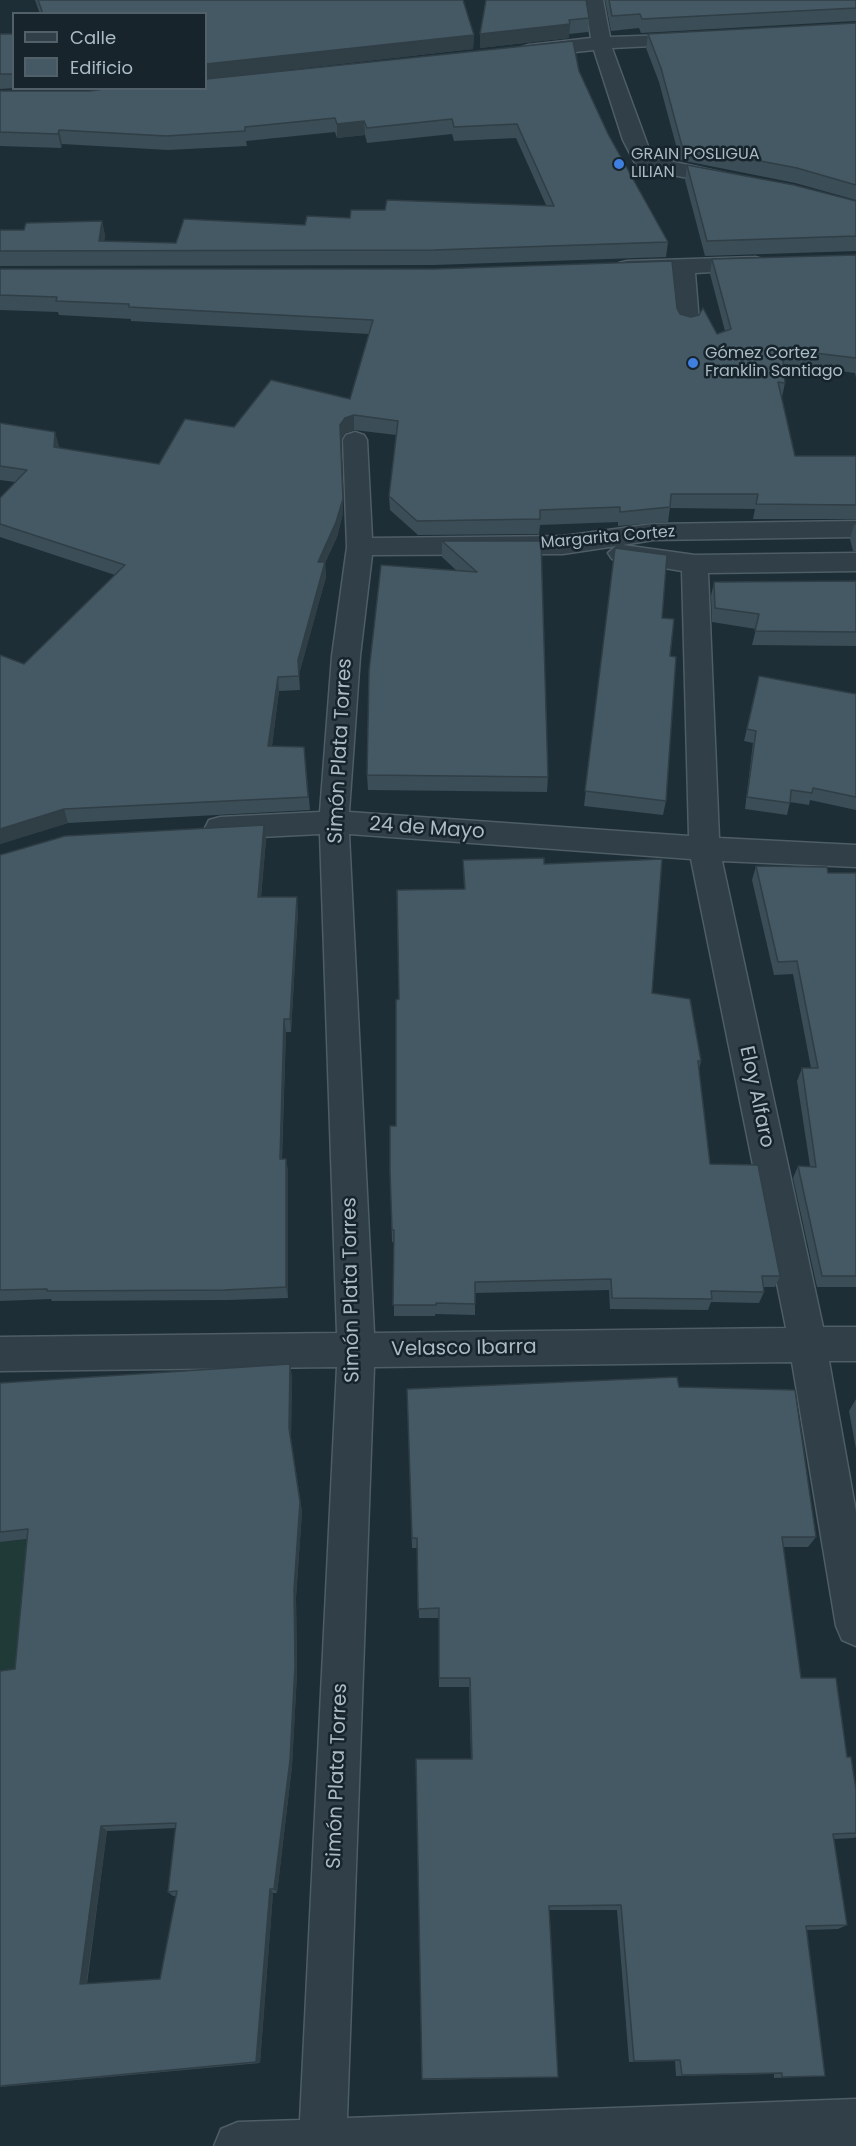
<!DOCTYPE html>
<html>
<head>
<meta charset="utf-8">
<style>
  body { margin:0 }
  #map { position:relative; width:856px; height:2146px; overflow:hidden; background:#1d2e37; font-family:Poppins,sans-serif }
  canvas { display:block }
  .legend { position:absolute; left:12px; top:12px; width:195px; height:78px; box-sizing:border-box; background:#17242c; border:2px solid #526069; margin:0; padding:8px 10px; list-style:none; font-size:18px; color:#aabbc5 }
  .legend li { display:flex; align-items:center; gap:12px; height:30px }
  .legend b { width:30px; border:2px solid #526069 }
</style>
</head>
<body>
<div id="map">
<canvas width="856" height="2146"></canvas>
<ul class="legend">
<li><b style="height:8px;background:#313f48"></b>Calle</li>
<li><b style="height:16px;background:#455964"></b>Edificio</li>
</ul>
</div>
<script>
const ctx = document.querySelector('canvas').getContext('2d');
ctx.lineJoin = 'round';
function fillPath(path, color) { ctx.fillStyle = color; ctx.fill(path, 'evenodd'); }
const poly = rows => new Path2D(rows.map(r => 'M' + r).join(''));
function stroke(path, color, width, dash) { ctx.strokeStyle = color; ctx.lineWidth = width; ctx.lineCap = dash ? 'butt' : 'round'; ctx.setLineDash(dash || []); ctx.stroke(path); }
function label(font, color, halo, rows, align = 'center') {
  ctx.font = font + ' Poppins,sans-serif'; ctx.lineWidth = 5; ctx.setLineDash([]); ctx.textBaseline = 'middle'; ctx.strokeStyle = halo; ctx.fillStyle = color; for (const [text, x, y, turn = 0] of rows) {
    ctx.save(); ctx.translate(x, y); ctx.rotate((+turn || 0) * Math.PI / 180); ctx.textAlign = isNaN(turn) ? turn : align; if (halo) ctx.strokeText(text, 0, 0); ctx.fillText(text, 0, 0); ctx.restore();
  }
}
fillPath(poly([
  [33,1539,22,1683,0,1683,0,1542]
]), '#203a37');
const minor = poly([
  [585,0,603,0,610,37,699,34,702,38,699,42,692,44,612,48,652,157,738,176,741,180,738,184,731,186,651,171,636,165,623,140,594,50,529,57,522,55,519,51,522,47,529,45,591,38,585,0],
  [755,257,763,259,766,264,763,269,695,273,699,322,696,327,688,329,680,327,677,322,672,273,627,275,619,273,616,268,619,263,627,261,755,257],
  [355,432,364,435,367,440,372,538,563,536,653,524,856,521,856,537,653,540,623,545,695,555,856,553,856,571,708,573,719,838,856,845,856,867,722,861,823,1327,856,1327,856,1361,829,1361,856,1512,856,1646,842,1640,836,1626,792,1362,374,1367,347,2118,856,2099,856,2146,214,2146,221,2129,238,2122,300,2120,337,1367,0,1371,0,1337,337,1333,320,834,220,839,209,836,205,828,209,820,220,817,320,812,332,656,347,547,343,440,346,435,355,432],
  [616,546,608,553,612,559,682,571,689,836,349,812,360,656,372,555,563,554,616,546],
  [349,834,691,859,786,1328,374,1333,349,834]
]);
stroke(minor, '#4e5d66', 3);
fillPath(minor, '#313f48');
fillPath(poly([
  [35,0,463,0,474,35,473,49,207,79,579,71,608,134,668,242,666,257,434,265,0,266,0,230,24,230,102,221,105,236,104,241,176,243,305,225,350,218,385,210,546,205,516,138,454,141,452,134,367,143,365,135,337,138,335,132,246,141,247,146,168,150,62,144,61,148,0,146,0,91,89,91,206,88,206,14,40,14],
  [486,0,589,18,588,32,569,34,569,38,480,48,480,34],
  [605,0,856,0,856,21,641,33,639,28,611,31],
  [856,23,856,200,795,183,680,160,659,82,646,48,648,34],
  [0,34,14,34,14,88,17,88,0,89],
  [687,165,856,201,856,251,705,256,685,180],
  [856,255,856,378,855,373,783,364,785,383,782,397,781,397,795,456,856,456,856,519,753,519,755,509,670,508,668,522,618,526,618,522,540,525,539,534,418,535,390,510,389,496,396,435,354,430,345,433,341,440,343,513,337,537,325,563,326,577,299,674,300,690,279,691,272,746,304,747,310,810,68,823,0,844,24,664,115,575,0,537,0,498,15,482,0,480,0,423,59,446,58,448,159,464,234,427,350,399,369,334,131,321,131,319,59,315,58,312,0,310,0,269,677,308,680,314,717,334,725,331,710,274,712,259],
  [856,524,856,552,853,551,850,539,854,525],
  [442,541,541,541,548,777,547,792,368,790,367,775,457,571,442,557],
  [615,548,662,618,670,656,666,801,663,815,584,806],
  [856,581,856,646,752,645,756,629,712,622,711,596,714,582],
  [759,676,856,694,856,810,810,800,809,805,790,802,787,815,745,809,753,743,744,741],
  [266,839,261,897,298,910,291,1032,286,1032,282,1159,288,1170,288,1298,228,1300,52,1301,51,1299,0,1301,0,855],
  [463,860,544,864,652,993,701,1061,699,1069,710,1164,780,1276,775,1287,763,1287,764,1292,759,1303,711,1302,708,1310,610,1309,609,1290,475,1293,475,1315,435,1314,435,1316,394,1316,394,1242,392,1242,390,1172,396,1126,399,999,464,889],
  [756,866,828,873,856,873,856,1287,817,1287,793,1178,798,1166,810,1166,797,1081,802,1068,811,1068,793,974,774,975,752,880],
  [292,1376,291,1438,302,1512,296,1597,297,1673,292,1766,277,1893,273,1893,260,2063,0,2087,0,1671,15,1669,27,1539,0,1542,0,1383],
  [176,1828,168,1892,173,1896,176,1896,160,1979,87,1984,107,1831],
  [679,1387,816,1537,808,1547,783,1547,801,1678,856,1833,856,1837,854,1838,834,1839,847,1925,838,1929,807,1930,825,2076,774,2078,774,2074,676,2076,675,2061,629,2062,617,1910,549,1910,558,2077,422,2080,416,1759,471,1759,469,1687,439,1687,439,1618,419,1618,417,1548,412,1548,407,1389],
  [856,1399,856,1449,849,1411]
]), '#3b4d56');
fillPath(poly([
  [570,24,569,38,480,48,480,34],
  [474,35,473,49,206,79,206,80,206,64],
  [364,121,365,135,337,138,337,124],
  [59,130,62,144,61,148,58,134],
  [102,221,105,236,103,251,99,241],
  [354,415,354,430,345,433,341,440,343,513,337,537,325,563,326,577,299,674,300,690,298,660,340,425,345,418],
  [55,432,59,446,57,462,54,447],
  [278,677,279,691,270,760,268,746],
  [64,809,68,823,0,844,0,829],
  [264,825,266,839,260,910,258,897],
  [297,897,298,910,291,1032,290,1019],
  [284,1019,286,1032,281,1170,280,1159],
  [286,1159,288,1170,288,1298,286,1287],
  [290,1364,292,1376,291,1438,302,1512,296,1597,297,1673,292,1766,277,1893,274,1889,289,1428],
  [101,1826,107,1831,86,1986,80,1984],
  [270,1889,273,1893,260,2063,256,2062]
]), '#303e46');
const building = poly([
  [38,0,463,0,474,35,206,64,206,14,43,14,38,0],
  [486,0,586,0,589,18,569,20,570,24,480,34,486,0],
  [609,0,856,0,856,8,642,19,640,14,612,16,609,0],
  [856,23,856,185,797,168,682,146,661,68,648,34,856,23],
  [0,34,14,34,14,74,0,74,0,34],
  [573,41,579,71,608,134,668,242,434,250,0,251,0,230,24,230,26,223,102,221,99,241,176,243,184,219,305,225,307,216,350,218,351,210,385,210,387,200,554,206,517,124,454,127,452,119,367,128,364,121,337,124,335,118,245,127,245,131,166,136,59,130,58,134,0,132,0,91,89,91,112,88,206,88,206,79,573,41],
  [687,165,794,185,856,201,856,236,707,241,687,165],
  [856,255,856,358,782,349,785,383,778,382,795,456,856,456,856,505,756,504,758,494,671,494,670,507,620,512,620,507,540,510,540,519,417,521,389,496,398,421,354,415,345,418,340,425,343,499,336,522,318,562,325,562,298,660,299,676,278,677,268,746,304,747,308,797,64,809,0,829,0,655,24,664,125,565,0,524,0,498,27,470,0,466,0,423,55,432,54,447,159,464,185,419,234,427,271,380,350,399,373,320,129,307,129,304,56,301,57,297,0,295,0,269,434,269,672,261,677,308,680,314,691,317,699,315,703,308,717,334,731,329,712,259,856,255],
  [442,541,541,541,548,777,367,775,369,671,381,565,477,572,442,541],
  [615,548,667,555,662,618,674,619,670,656,676,657,666,801,585,791,615,548],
  [856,581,856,632,755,631,759,614,715,608,714,582,856,581],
  [759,676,856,694,856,797,813,788,812,793,791,790,790,803,747,797,756,731,747,729,759,676],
  [264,825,258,897,297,897,290,1019,284,1019,280,1159,286,1159,286,1287,225,1290,47,1291,47,1289,0,1290,0,855,65,836,264,825],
  [544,858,544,864,662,859,652,993,690,999,701,1061,698,1061,710,1164,758,1165,780,1276,762,1276,764,1292,711,1291,712,1299,612,1298,611,1279,475,1282,475,1304,436,1303,436,1305,393,1305,394,1230,392,1230,390,1172,390,1126,396,1126,396,1000,399,999,397,890,465,889,463,860,544,858],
  [756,866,827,867,828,873,856,873,856,1276,822,1276,798,1166,816,1167,802,1068,818,1068,797,961,778,962,756,866],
  [290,1364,289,1428,300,1502,294,1589,295,1666,290,1760,274,1889,270,1889,256,2062,0,2086,0,1671,15,1669,28,1529,0,1532,0,1383,290,1364],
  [176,1823,168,1892,177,1891,160,1979,80,1984,101,1826,176,1823],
  [677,1377,679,1387,795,1390,816,1537,782,1537,801,1678,836,1678,847,1757,851,1757,856,1790,856,1833,833,1834,847,1925,806,1926,825,2076,782,2077,782,2073,682,2075,680,2060,634,2061,621,1905,549,1906,558,2077,422,2079,416,1759,472,1759,470,1678,439,1678,439,1608,418,1609,417,1538,412,1538,407,1389,677,1377]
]);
fillPath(building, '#455964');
stroke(building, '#303e46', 1.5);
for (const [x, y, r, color] of [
  [619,164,6,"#3f7fe0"],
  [693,363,6,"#3f7fe0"]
]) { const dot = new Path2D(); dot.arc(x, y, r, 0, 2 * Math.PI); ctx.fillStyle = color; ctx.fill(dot); stroke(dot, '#17242c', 2); }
label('16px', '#aabbc5', '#17242c', [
  ["GRAIN POSLIGUA",631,155],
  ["LILIAN",631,173],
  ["Gómez Cortez",705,354],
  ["Franklin Santiago",705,372]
], 'left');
label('16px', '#aabbc5', '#17242c', [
  ["Margarita Cortez",608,538,-5]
]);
label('20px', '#aabbc5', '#17242c', [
  ["Simón Plata Torres",341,751,-87],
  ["24 de Mayo",427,829,4],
  ["Eloy Alfaro",756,1097,78],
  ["Simón Plata Torres",352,1290,-91],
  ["Velasco Ibarra",464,1349,-1],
  ["Simón Plata Torres",338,1776,-88]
]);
</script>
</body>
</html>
